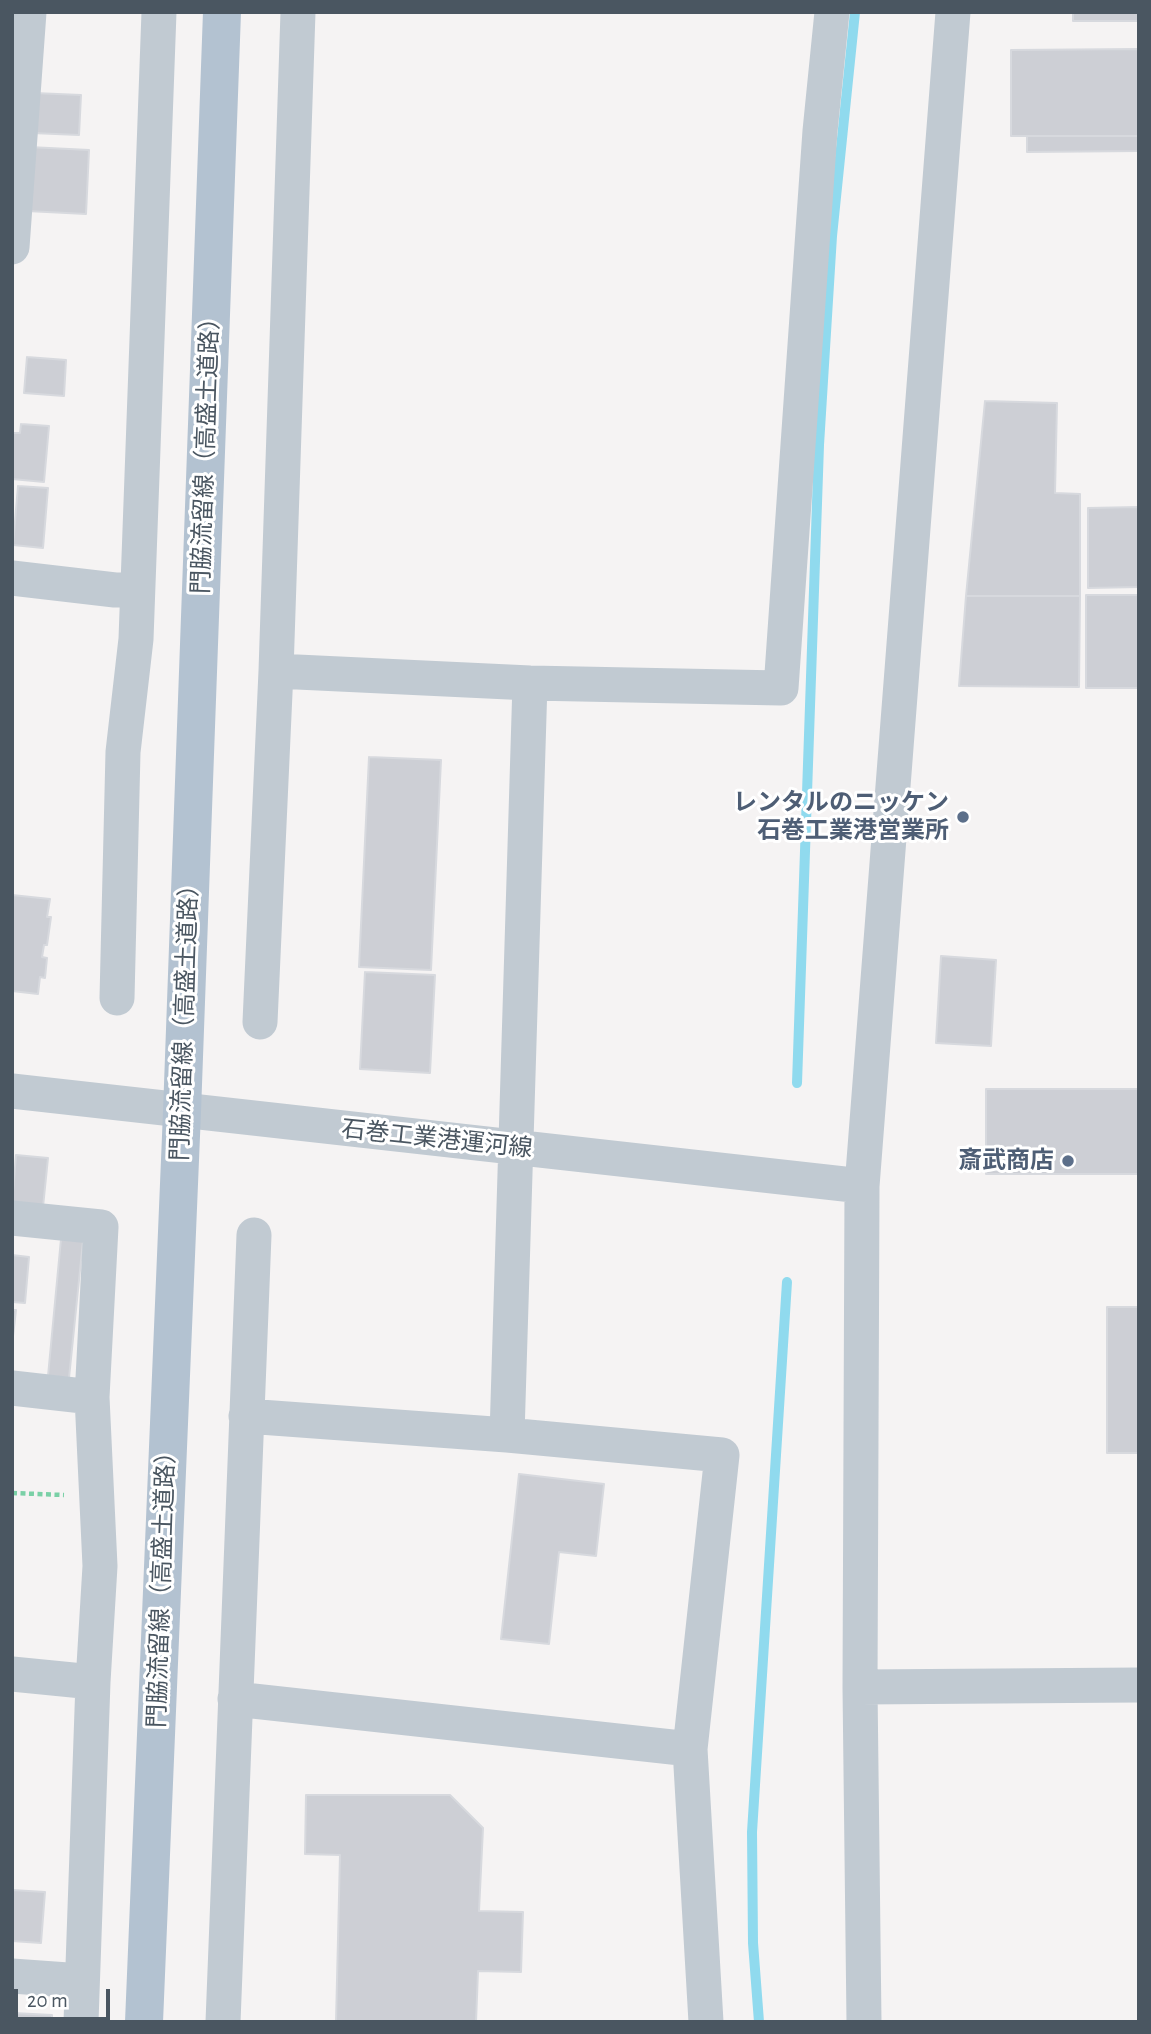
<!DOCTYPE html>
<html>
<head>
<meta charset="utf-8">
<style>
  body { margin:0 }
  #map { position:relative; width:1151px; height:2034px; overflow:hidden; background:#f5f3f3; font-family:"Alegreya Sans",sans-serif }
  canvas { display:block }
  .frame { position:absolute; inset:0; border:14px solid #4a5661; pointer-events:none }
  .scale { position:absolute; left:14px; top:1989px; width:96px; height:32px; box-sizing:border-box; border:4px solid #4a5661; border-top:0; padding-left:9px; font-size:21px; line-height:24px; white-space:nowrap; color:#4a5661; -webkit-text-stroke:5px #fff; paint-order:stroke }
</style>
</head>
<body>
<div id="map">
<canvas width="1151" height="2034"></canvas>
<div class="frame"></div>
<div class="scale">20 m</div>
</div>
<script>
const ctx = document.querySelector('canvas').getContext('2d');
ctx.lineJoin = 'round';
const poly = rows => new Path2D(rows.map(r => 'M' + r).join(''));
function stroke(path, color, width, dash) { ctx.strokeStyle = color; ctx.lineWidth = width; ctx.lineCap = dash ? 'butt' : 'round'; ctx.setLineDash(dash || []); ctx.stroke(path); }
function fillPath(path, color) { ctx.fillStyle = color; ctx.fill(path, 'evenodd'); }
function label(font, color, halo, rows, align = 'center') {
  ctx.font = font + ' "Alegreya Sans","Noto Sans JP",sans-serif'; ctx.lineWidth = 6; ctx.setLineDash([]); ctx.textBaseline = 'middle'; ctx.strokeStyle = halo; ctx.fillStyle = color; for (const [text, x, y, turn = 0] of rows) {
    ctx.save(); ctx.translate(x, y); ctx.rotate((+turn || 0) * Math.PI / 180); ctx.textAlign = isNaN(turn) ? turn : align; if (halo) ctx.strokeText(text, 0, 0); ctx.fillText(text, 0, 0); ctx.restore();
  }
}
stroke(poly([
  [797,1083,819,445,832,236,855,12],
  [759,2022,753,1943,752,1832,787,1282]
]), '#90daee', 10);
const building = poly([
  [1073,12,1139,12,1139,21,1073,21,1073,12],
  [1139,49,1139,136,1011,136,1011,50,1139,49],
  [34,93,81,95,79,135,32,133,34,93],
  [1027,136,1139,136,1139,151,1027,152,1027,136],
  [29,147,89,150,86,214,27,211,29,147],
  [27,357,66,360,64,396,24,393,27,357],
  [985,401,1057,403,1055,493,1080,494,1080,596,966,596,985,401],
  [21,424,49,426,44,482,12,479,12,433,20,433,21,424],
  [18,486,48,488,43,548,13,545,18,486],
  [1139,507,1139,587,1088,588,1088,508,1139,507],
  [1086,595,1139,595,1139,688,1086,688,1086,595],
  [966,596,1080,596,1079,687,959,686,966,596],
  [369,757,441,760,431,970,359,967,369,757],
  [12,895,50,899,47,917,51,917,47,945,44,945,42,957,47,958,45,978,40,977,38,994,12,991,12,895],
  [941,956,996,960,991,1046,936,1043,941,956],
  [365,972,435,975,430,1073,360,1069,365,972],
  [986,1089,1139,1089,1139,1174,986,1174,986,1089],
  [16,1155,48,1158,43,1207,12,1205,16,1155],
  [61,1239,83,1241,69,1378,48,1376,61,1239],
  [12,1255,29,1257,25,1303,12,1302,12,1255],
  [1107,1307,1139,1307,1139,1453,1107,1453,1107,1307],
  [12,1310,16,1310,12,1345,12,1310],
  [519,1474,604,1484,596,1556,559,1552,549,1644,501,1639,519,1474],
  [306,1795,450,1795,483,1828,479,1911,523,1912,521,1972,478,1971,476,2022,336,2022,340,1855,305,1854,306,1795],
  [12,1890,45,1892,41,1943,12,1941,12,1890],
  [13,2013,52,2015,52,2022,12,2022,13,2013]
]);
fillPath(building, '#cdcfd5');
stroke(building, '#d7d9de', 2);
stroke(poly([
  [12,1493,64,1495]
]), '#7ad0a6', 4.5, [5, 3.5]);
stroke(poly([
  [12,247,29,12],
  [12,578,115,590,137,590],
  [276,671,530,683,781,688,820,131,832,12],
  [117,998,123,752,136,639,159,12],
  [260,1022,276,671,298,12],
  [12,1091,862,1186],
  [12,1218,101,1227,92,1397,100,1566,93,1682,81,2022],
  [12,1388,92,1397],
  [246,1416,507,1435,722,1455,690,1749,706,2022],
  [507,1435,530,683],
  [12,1674,93,1682],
  [860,1687,1139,1685],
  [235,1699,690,1749],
  [12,1976,82,1981],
  [223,2022,254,1235],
  [864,2022,860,1687,862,1186,953,12]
]), '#c1cad2', 35);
stroke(poly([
  [144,2022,182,1112,222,12]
]), '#b3c2d1', 38);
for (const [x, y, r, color] of [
  [963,817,7,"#5c6f8a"],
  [1068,1161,7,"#5c6f8a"]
]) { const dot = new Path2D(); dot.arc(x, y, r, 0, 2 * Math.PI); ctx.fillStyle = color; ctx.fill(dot); stroke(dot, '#fff', 2.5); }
label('24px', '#4a5661', '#fff', [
  ["門脇流留線（高盛土道路）",206,450,-88],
  ["門脇流留線（高盛土道路）",185,1017,-88],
  ["石巻工業港運河線",437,1139,6],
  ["門脇流留線（高盛土道路）",162,1584,-88]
]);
label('bold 24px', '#4e5e75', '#fff', [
  ["レンタルのニッケン",949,803],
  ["石巻工業港営業所",949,831],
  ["斎武商店",1054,1161]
], 'right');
</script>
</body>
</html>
